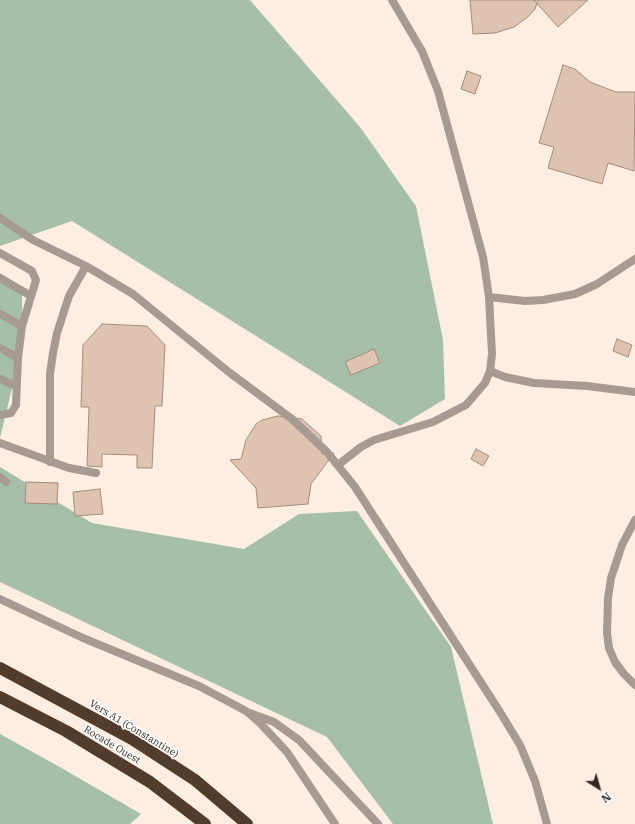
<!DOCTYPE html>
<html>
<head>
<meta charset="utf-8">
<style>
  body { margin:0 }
  #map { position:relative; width:635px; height:824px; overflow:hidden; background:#feede1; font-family:"IBM Plex Serif",serif }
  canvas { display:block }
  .north { position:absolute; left:579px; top:768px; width:40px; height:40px; -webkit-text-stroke:3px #fefefe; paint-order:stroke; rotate:143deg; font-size:11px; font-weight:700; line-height:16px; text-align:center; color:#342922 }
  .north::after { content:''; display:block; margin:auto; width:14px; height:18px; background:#342922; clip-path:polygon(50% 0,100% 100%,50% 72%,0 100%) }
</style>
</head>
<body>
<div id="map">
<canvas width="635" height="824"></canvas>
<div class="north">N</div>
</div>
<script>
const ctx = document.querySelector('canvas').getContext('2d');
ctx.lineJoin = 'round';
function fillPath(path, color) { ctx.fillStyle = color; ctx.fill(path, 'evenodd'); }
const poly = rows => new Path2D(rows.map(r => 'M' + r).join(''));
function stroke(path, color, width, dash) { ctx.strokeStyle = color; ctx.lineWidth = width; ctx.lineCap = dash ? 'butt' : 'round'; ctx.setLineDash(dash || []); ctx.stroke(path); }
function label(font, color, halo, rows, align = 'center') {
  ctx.font = font + ' "IBM Plex Serif",serif'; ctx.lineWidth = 3.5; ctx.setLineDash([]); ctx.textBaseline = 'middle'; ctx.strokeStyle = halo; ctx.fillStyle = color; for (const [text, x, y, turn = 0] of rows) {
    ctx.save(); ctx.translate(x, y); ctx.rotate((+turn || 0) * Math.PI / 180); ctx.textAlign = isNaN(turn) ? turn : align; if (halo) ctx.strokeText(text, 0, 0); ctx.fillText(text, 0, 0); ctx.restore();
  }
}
fillPath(poly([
  [0,0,250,0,360,127,416,206,443,340,445,399,400,426,72,221,0,246],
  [0,273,22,290,22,347,0,438],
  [0,467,92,523,244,549,299,514,357,511,451,647,493,824,393,824,327,737,0,582],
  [0,734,58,766,141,814,130,824,0,824]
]), '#a5bfa9');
const building = poly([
  [470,0,538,0,535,9,529,16,514,27,495,33,473,34,470,0],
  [534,0,588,0,558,27,534,0],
  [563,65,575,69,590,82,616,92,635,92,634,171,608,163,602,184,548,168,554,147,539,143,563,65],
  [467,71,481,76,475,94,461,89,467,71],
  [102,324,147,326,165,345,162,406,155,406,152,468,137,468,137,455,102,454,102,467,87,466,89,407,81,407,83,345,102,324],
  [617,339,632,345,628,357,613,351,617,339],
  [374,349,380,363,351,375,345,362,374,349],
  [278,416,302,419,321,436,322,454,334,453,311,484,308,504,258,508,256,488,230,460,241,459,246,440,256,424,262,420,278,416],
  [476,449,489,456,483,466,471,459,476,449],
  [26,482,58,483,57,504,25,503,26,482],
  [100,489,103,514,75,516,73,492,100,489]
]);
fillPath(building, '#dec3b1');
stroke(building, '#a58b7a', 1);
stroke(poly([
  [0,218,33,240,86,266,133,294,230,373,292,419,327,452,355,487,500,712,520,745,535,781,547,824],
  [0,253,32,271,36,280,22,326,18,358,16,405,11,413,0,415],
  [0,278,31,296],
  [489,297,525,301,543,300,575,294,597,284,635,259],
  [0,314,22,326],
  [0,348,18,358],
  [490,371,505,377,534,383,587,386,635,392],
  [0,379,16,386],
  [0,443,69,468,96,473],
  [50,462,50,374,53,353,57,333,69,296,86,266],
  [338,465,361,447,374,440,433,422,466,405,485,383,490,371,492,354,489,297,483,257,438,91,422,51,392,0],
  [0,477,6,482],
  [635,520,622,545,611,578,608,598,607,633,609,648,615,662,624,674,635,685],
  [0,599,83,638,199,686,246,711,259,722,287,752,335,824],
  [250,713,274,722,299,740,378,824]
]), '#a69a92', 8);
stroke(poly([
  [0,668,132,739,195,780,247,824],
  [0,697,66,731,150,782,205,824]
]), '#523c2c', 12);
label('10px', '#342922', '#fefefe', [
  ["Vers A1 (Constantine)",134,729,31],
  ["Rocade Ouest",112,745,31]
]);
</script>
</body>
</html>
